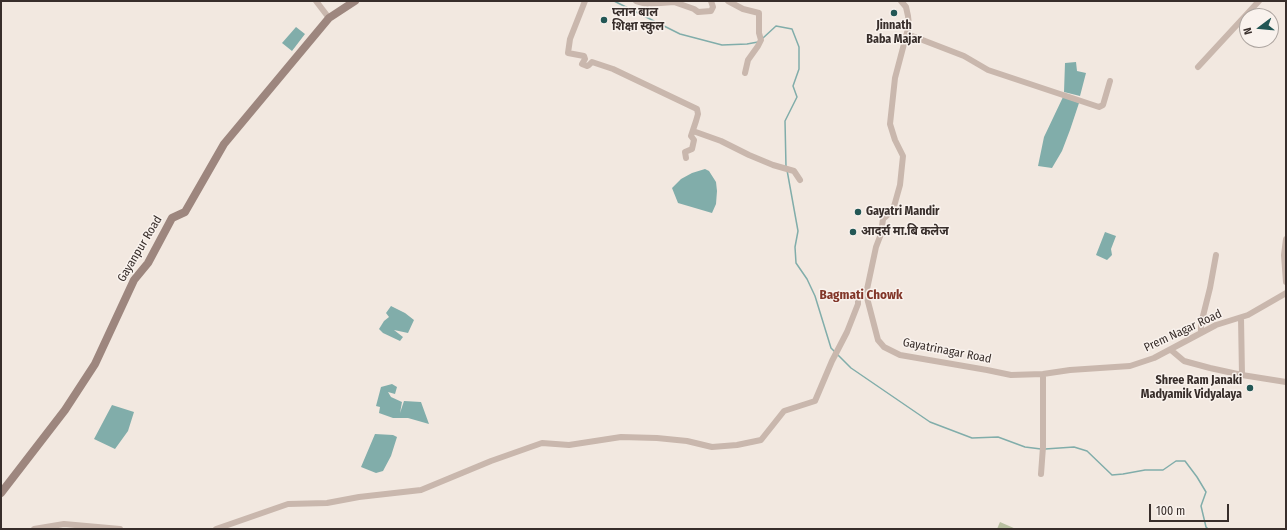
<!DOCTYPE html>
<html>
<head>
<meta charset="utf-8">
<style>
  body { margin:0 }
  #map { position:relative; width:1287px; height:530px; overflow:hidden; background:#f2e8e0; font-family:"Fira Sans Condensed",sans-serif }
  canvas { display:block }
  .frame { position:absolute; inset:0; border:2px solid #382e2b; pointer-events:none }
  .north { position:absolute; left:1239px; top:8px; width:40px; height:40px; box-sizing:border-box; background:#f9f2ed; border:1px solid #aca49f; border-radius:50%; rotate:254deg; font-size:11px; font-weight:700; line-height:16px; text-align:center; color:#382e2b }
  .north::after { content:''; display:block; margin:auto; width:14px; height:18px; background:#235755; clip-path:polygon(50% 0,100% 100%,50% 72%,0 100%) }
  .scale { position:absolute; left:1149px; top:504px; width:80px; height:18px; box-sizing:border-box; border:2px solid #382e2b; border-top:0; padding-left:5px; font-size:12px; line-height:14px; white-space:nowrap; color:#382e2b; -webkit-text-stroke:3px #f9f2ed; paint-order:stroke }
</style>
</head>
<body>
<div id="map">
<canvas width="1287" height="530"></canvas>
<div class="frame"></div>
<div class="north">N</div>
<div class="scale">100 m</div>
</div>
<script>
const ctx = document.querySelector('canvas').getContext('2d');
ctx.lineJoin = 'round';
function fillPath(path, color) { ctx.fillStyle = color; ctx.fill(path, 'evenodd'); }
const poly = rows => new Path2D(rows.map(r => 'M' + r).join(''));
function stroke(path, color, width, dash) { ctx.strokeStyle = color; ctx.lineWidth = width; ctx.lineCap = dash ? 'butt' : 'round'; ctx.setLineDash(dash || []); ctx.stroke(path); }
function label(font, color, halo, rows, align = 'center') {
  ctx.font = font + ' "Fira Sans Condensed","Noto Sans Devanagari",sans-serif'; ctx.lineWidth = 3; ctx.setLineDash([]); ctx.textBaseline = 'middle'; ctx.strokeStyle = halo; ctx.fillStyle = color; for (const [text, x, y, turn = 0] of rows) {
    ctx.save(); ctx.translate(x, y); ctx.rotate((+turn || 0) * Math.PI / 180); ctx.textAlign = isNaN(turn) ? turn : align; if (halo) ctx.strokeText(text, 0, 0); ctx.fillText(text, 0, 0); ctx.restore();
  }
}
fillPath(poly([
  [1000,522,1016,529,997,529]
]), '#b9c0a1');
fillPath(poly([
  [296,27,305,34,292,51,282,43],
  [1076,62,1077,71,1086,73,1080,96,1064,92,1065,63],
  [1063,97,1079,103,1070,130,1062,151,1052,168,1038,166,1044,137],
  [705,169,709,171,716,182,717,191,716,204,712,213,678,203,672,188,681,179,692,173],
  [1105,232,1116,236,1111,249,1112,255,1107,260,1096,255],
  [391,306,405,313,414,320,408,333,394,330,403,337,400,341,383,333,379,329,384,321,389,317,386,313],
  [392,384,397,387,395,394,388,392,391,397,402,402,400,413,404,401,421,402,429,424,408,418,393,418,379,413,380,407,376,406,381,387],
  [112,405,134,412,128,431,115,449,94,439],
  [375,434,393,435,397,437,391,456,383,471,376,473,361,467]
]), '#81adaa');
stroke(poly([
  [614,1,680,34,722,45,747,44,758,42],
  [763,38,776,26,792,29,799,47,799,69,793,86,797,97,785,121,786,167],
  [787,170,798,231,795,247,796,263,807,279,815,296,831,348,835,352],
  [838,355,851,368,930,422,972,438,998,437,1025,447,1041,449],
  [1045,449,1074,447,1087,451,1112,475,1123,474,1145,470,1163,470,1176,461,1185,461,1197,477,1206,492,1201,506,1206,527,1208,529]
]), '#81adaa', 1.5);
stroke(poly([
  [316,1,329,18],
  [585,1,570,39,568,53,584,56,585,59,582,64,587,66,589,65,592,62,613,69,697,109,698,114,696,121,691,136,694,140,692,149,685,152,686,158],
  [636,1,647,4,674,2,694,9,698,12,711,11,713,7,711,1],
  [728,1,743,9,759,13,759,33,761,40,758,46,748,60,745,73],
  [901,1,906,7,908,16,909,25,895,78,890,124,895,140,903,156,900,185,893,210,883,219,881,234,876,247,866,294,878,340,884,347,900,355,987,370,1011,375,1043,374,1070,370,1130,366,1154,358,1216,325,1248,315,1286,293],
  [907,34,964,56,988,70,1099,107,1103,105,1110,81],
  [1198,67,1259,1],
  [693,131,721,141,749,155,773,165,794,171,800,180],
  [1286,239,1284,255,1286,282],
  [1241,318,1242,375],
  [1201,333,1201,324,1210,288,1216,255],
  [1171,350,1184,361,1210,368,1242,375,1286,382],
  [1041,474,1043,447,1043,374],
  [34,529,64,524,120,529],
  [216,529,288,504,327,503,359,497,421,490,491,461,542,443,569,445,621,437,657,438,687,441,712,447,737,445,761,440,784,411,815,401,832,361,847,332,858,304,858,295,866,294]
]), '#c9b7ad', 6);
stroke(poly([
  [1,493,65,410,95,364,134,280,148,263,172,218,185,212,224,144,329,18,355,1]
]), '#9d867e', 8);
for (const [x, y, r, color] of [
  [894,13,4,"#235755"],
  [604,20,4,"#235755"],
  [858,212,4,"#235755"],
  [853,232,4,"#235755"],
  [1250,388,4,"#235755"]
]) { const dot = new Path2D(); dot.arc(x, y, r, 0, 2 * Math.PI); ctx.fillStyle = color; ctx.fill(dot); stroke(dot, '#f9f2ed', 1.5); }
label('bold 12px', '#382e2b', '#f9f2ed', [
  ["प्लान बाल",612,13],
  ["शिक्षा स्कुल",612,27],
  ["Jinnath",894,26,"center"],
  ["Baba Majar",894,40,"center"],
  ["Gayatri Mandir",866,212],
  ["आदर्स मा.बि कलेज",861,232],
  ["Shree Ram Janaki",1242,381,"right"],
  ["Madyamik Vidyalaya",1242,395,"right"]
], 'left');
label('12px', '#382e2b', '#f9f2ed', [
  ["Gayanpur Road",140,249,-59],
  ["Prem Nagar Road",1183,331,-25],
  ["Gayatrinagar Road",947,351,11]
]);
label('bold 13px', '#823629', '#f9f2ed', [
  ["Bagmati Chowk",861,295]
]);
</script>
</body>
</html>
